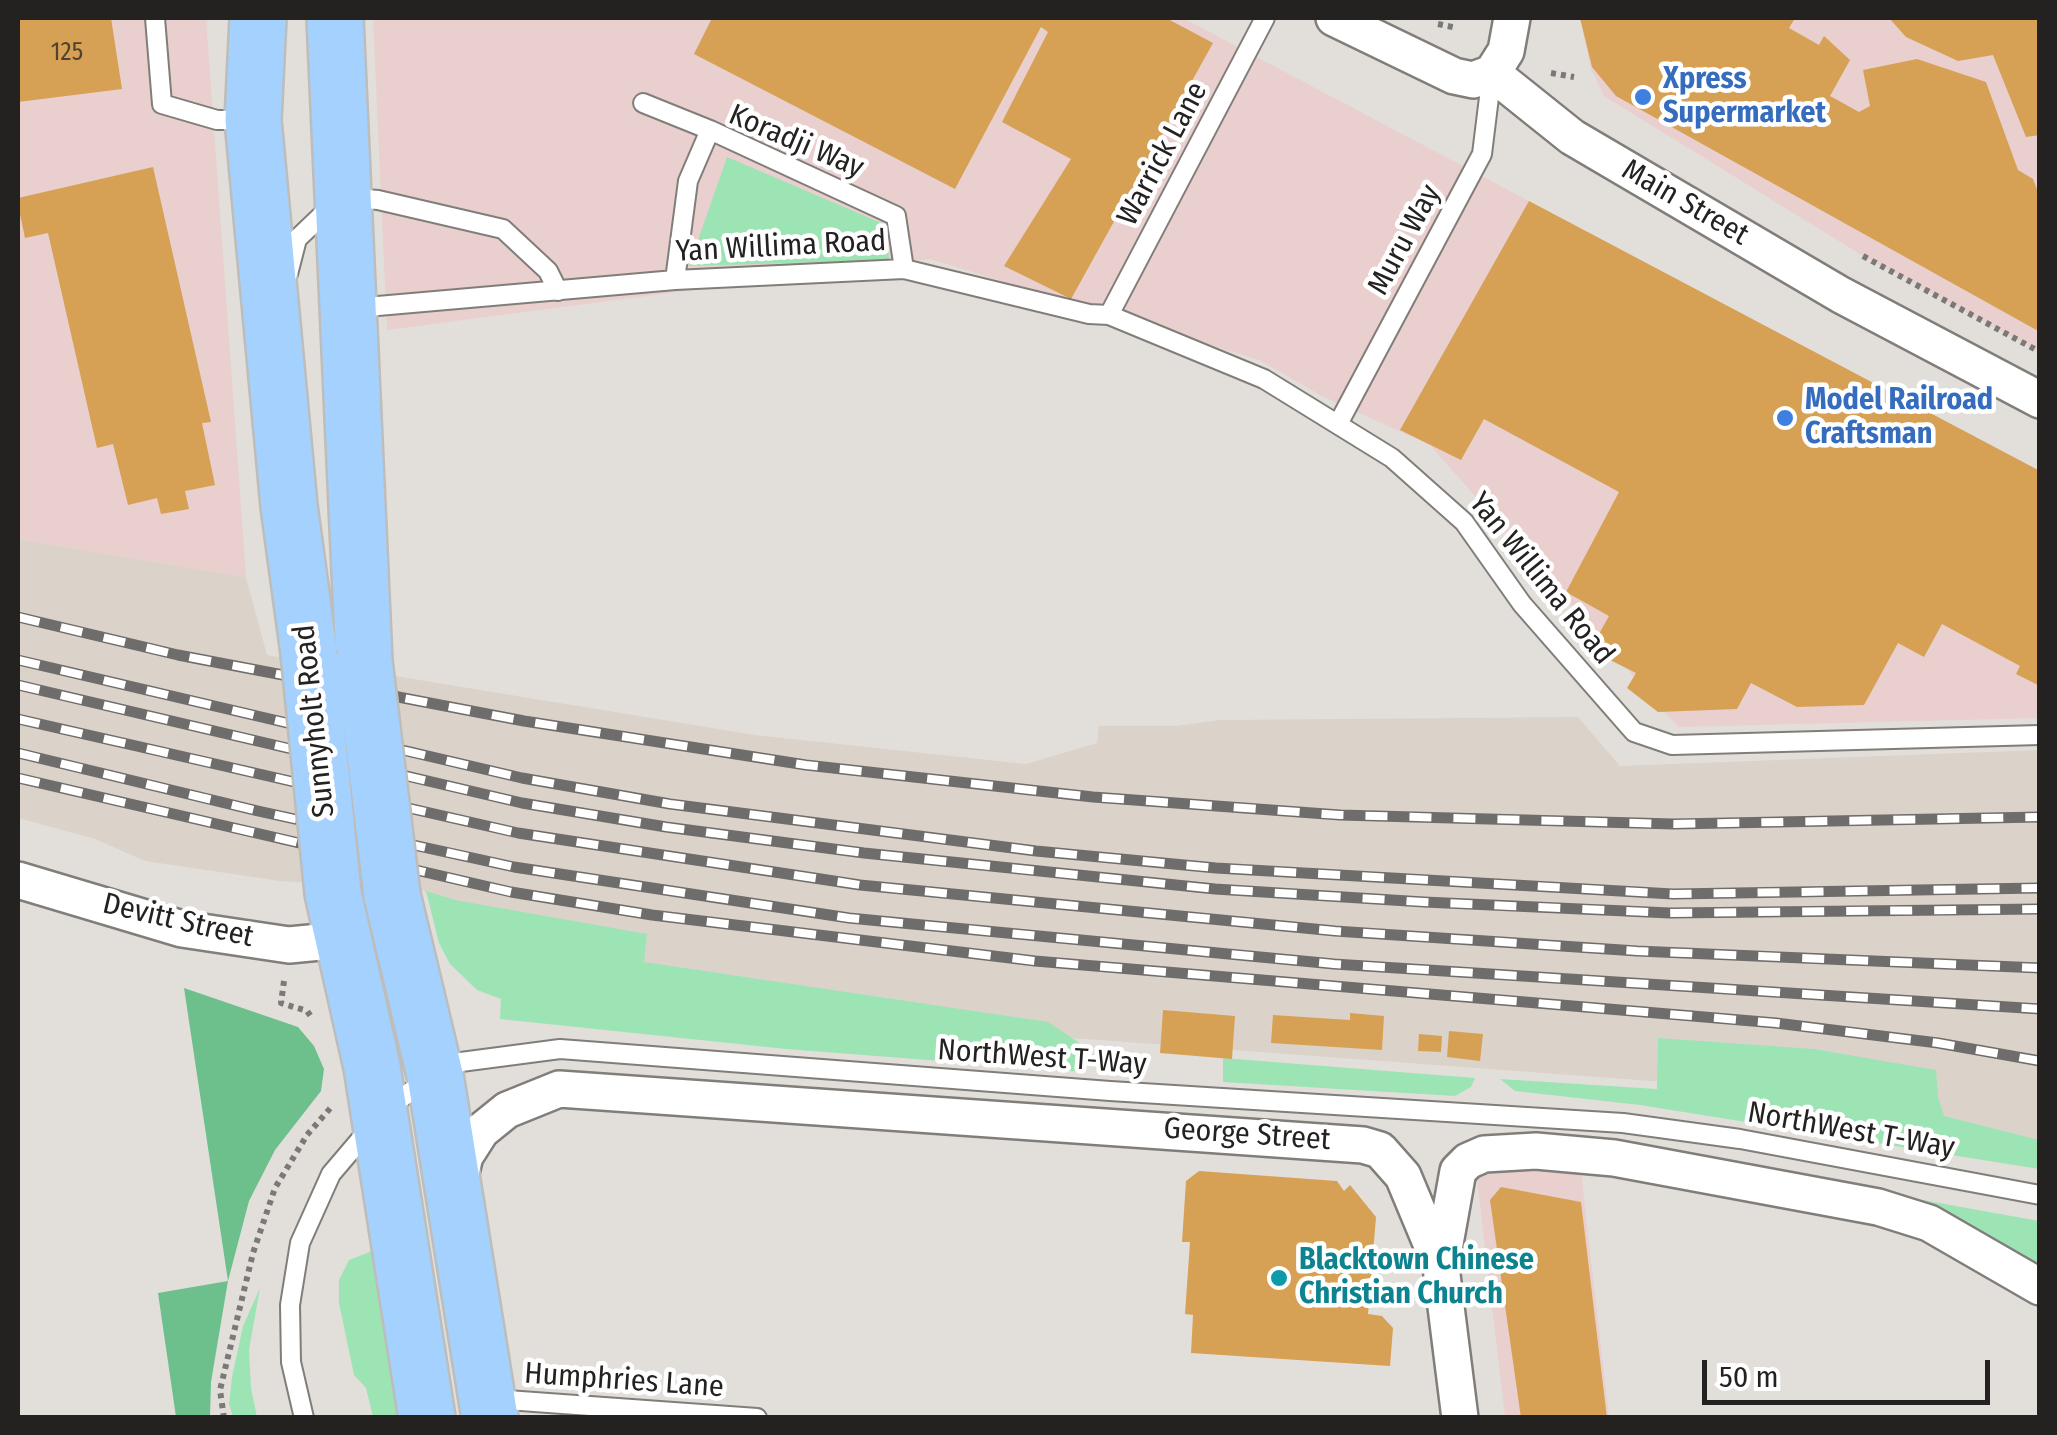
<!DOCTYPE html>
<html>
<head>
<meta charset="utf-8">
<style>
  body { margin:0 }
  #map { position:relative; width:2057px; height:1435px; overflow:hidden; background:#e2dfdb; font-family:"Fira Sans Condensed",sans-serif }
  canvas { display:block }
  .frame { position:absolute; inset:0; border:20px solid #232221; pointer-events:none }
  .scale { position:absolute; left:1702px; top:1360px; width:288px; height:45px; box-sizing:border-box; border:5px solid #232221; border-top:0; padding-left:12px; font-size:30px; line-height:35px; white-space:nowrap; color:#232221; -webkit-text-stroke:8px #fff; paint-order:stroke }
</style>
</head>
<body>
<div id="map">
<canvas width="2057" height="1435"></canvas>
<div class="frame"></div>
<div class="scale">50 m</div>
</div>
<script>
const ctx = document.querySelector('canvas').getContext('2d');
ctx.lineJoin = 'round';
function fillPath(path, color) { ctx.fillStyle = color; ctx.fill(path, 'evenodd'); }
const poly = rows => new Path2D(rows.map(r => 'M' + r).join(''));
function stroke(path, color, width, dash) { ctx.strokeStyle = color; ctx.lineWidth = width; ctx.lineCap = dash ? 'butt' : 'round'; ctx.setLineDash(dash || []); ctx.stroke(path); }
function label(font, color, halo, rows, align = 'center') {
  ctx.font = font + ' "Fira Sans Condensed",sans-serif'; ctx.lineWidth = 9; ctx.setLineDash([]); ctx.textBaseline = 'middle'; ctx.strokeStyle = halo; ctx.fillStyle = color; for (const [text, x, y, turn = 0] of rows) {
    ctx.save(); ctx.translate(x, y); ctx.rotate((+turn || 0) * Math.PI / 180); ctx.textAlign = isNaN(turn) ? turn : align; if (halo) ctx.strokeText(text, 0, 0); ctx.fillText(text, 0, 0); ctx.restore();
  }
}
fillPath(poly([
  [18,18,206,18,246,577,18,539],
  [373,18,1183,18,2039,471,2039,718,1678,727,1430,445,1322,396,1259,360,930,259,387,330],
  [1580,18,2039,18,2039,352,1863,256,1604,96,1591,69],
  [1476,1171,1581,1172,1609,1417,1505,1417]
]), '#e9cfce');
fillPath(poly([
  [18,539,246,577,267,655,755,735,1026,764,1097,743,1099,726,1176,726,1220,720,1578,717,1620,766,2039,750,2039,1143,1678,1083,546,999,445,935,425,891,280,881,145,861,95,839,18,818]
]), '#dbd3ca');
fillPath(poly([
  [727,157,886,225,889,260,689,266],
  [426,891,455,900,647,934,644,962,1048,1022,1081,1044,1087,1052,1083,1072,786,1049,500,1019,501,999,477,990,450,964,439,943],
  [1658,1038,1814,1049,1936,1070,1938,1097,1944,1116,2039,1140,2039,1169,1640,1105,1515,1091,1500,1079,1657,1089],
  [1223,1058,1475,1078,1471,1087,1455,1096,1223,1082],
  [1778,1174,2039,1221,2039,1267],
  [372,1251,389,1351,399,1417,373,1417,366,1388,354,1375,339,1303,339,1280,349,1260],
  [260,1288,249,1350,251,1388,257,1417,233,1417,229,1404,232,1377,243,1326]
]), '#9de4b4');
fillPath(poly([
  [184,988,298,1027,314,1046,324,1069,321,1091,275,1150,249,1201,228,1281,211,1382,210,1417,176,1417,158,1293,228,1281]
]), '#6dc08b');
fillPath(poly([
  [18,18,111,18,122,89,18,102],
  [712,18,1166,18,1213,43,1071,299,1004,266,1071,159,1002,122,1048,32,1041,27,955,189,694,54],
  [1580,18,1795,18,1789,28,1819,45,1824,36,1850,60,1830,96,1859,112,1870,106,1863,70,1917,59,1986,82,2018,170,2033,179,2040,197,2040,332,1616,96,1592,67],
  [1889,18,2040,18,2040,135,2026,137,1993,55,1958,61,1906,37],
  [153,167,211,422,202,423,215,485,185,491,189,509,161,514,157,498,128,505,113,444,97,448,48,233,25,238,18,205,18,198],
  [1529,201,2040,471,2040,686,2016,674,2020,666,1942,624,1924,657,1898,643,1864,705,1797,707,1751,683,1737,709,1658,712,1627,688,1636,673,1590,650,1609,616,1566,592,1619,492,1484,419,1461,460,1400,430],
  [1163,1010,1235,1016,1232,1059,1160,1053],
  [1350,1013,1384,1016,1382,1050,1271,1043,1273,1015,1350,1020],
  [1449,1031,1483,1034,1480,1061,1447,1057],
  [1419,1034,1442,1036,1441,1052,1418,1051],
  [1199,1171,1337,1181,1344,1191,1350,1185,1376,1217,1368,1314,1382,1316,1393,1328,1390,1366,1191,1353,1193,1315,1185,1314,1190,1242,1182,1242,1186,1181],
  [1501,1187,1581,1202,1607,1418,1521,1418,1490,1200]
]), '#d6a155');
const service = poly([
  [155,18,162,104,217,120,247,120],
  [643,103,710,130],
  [288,274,297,239,341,197,378,200,503,229,548,271,558,291],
  [675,280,688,181,710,130,896,216,904,269],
  [355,308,675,280,904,269,1089,314,1109,315,1264,379,1392,458,1464,522,1522,604,1634,732,1672,745,2040,735],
  [1109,315,1265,18],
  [1338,424,1482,154,1492,73],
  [388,1107,435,1075,461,1062,560,1049,1110,1091,1623,1123,1740,1139,2040,1195],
  [493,1399,757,1418],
  [304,1418,291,1362,290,1305,300,1243,331,1174,371,1127]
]);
const minor = poly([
  [1334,18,1454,76,1473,80,1492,73],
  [1492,73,1572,137,1841,295,2040,400],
  [1492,73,1506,51,1512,18],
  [18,880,182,929,289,945,341,940],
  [458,1185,465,1156,481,1131,507,1110,559,1089,1363,1145,1380,1150,1403,1176,1441,1267,1460,1418],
  [1441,1266,1458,1171,1468,1161,1484,1154,1536,1151,1614,1158,1878,1207,1929,1223,2040,1287]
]);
const primary = poly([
  [258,18,253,120,289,506,309,653],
  [335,18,364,661],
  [333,893,372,1067,427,1418],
  [392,895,435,1075,490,1418]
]);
stroke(service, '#817e7a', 22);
stroke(minor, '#817e7a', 40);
stroke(primary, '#bdbdbc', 60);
stroke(poly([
  [1438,24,1457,28],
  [1551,73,1574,77],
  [1863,256,2040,352],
  [284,981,281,1003,307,1011,312,1018],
  [224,1418,220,1390,253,1253,275,1188,307,1135,333,1105]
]), '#7b7976', 6, [5, 5]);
stroke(service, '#fff', 18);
stroke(minor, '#fff', 35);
stroke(primary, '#a5d1fe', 55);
const rail = poly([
  [18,617,178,655,524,721,806,765,1093,797,1340,815,1674,824,2040,817],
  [18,660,522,778,670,804,1036,851,1216,868,1673,894,2040,888],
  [18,685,522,803,666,827,864,853,1215,889,1424,902,1670,913,2040,909],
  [18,719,518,833,860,885,1335,931,1637,951,2040,968],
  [18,753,258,811,514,867,849,918,1334,964,2040,1009],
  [18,778,511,892,652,915,1035,961,1776,1023,1938,1043,2040,1061]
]);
stroke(rail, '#6f6d6b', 11);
stroke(rail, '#fff', 8, [22]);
const primaryBridge = poly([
  [309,653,333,893],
  [364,661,392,895]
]);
stroke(primaryBridge, '#bdbdbc', 60, []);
stroke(primaryBridge, '#a5d1fe', 55);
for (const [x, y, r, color] of [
  [1643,97,10,"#3f7fe0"],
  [1785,418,10,"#3f7fe0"],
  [1279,1278,10,"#0f9aa8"]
]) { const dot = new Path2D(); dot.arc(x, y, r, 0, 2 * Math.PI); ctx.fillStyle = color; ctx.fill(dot); stroke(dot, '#fff', 4); }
label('25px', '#50422e', null, [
  ["125",67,53]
]);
label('bold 30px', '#366cbe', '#fff', [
  ["Xpress",1663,80],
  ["Supermarket",1663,114],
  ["Model Railroad",1805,401],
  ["Craftsman",1805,435]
], 'left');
label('30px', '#232221', '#fff', [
  ["Koradji Way",796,142,23],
  ["Warrick Lane",1163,154,-62],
  ["Main Street",1685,203,30],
  ["Muru Way",1405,240,-62],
  ["Yan Willima Road",781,247,-3],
  ["Yan Willima Road",1541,579,51],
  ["Sunnyholt Road",315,721,-96],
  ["Devitt Street",178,921,13],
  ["NorthWest T-Way",1042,1058,4],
  ["NorthWest T-Way",1851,1131,10],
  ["George Street",1247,1135,4],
  ["Humphries Lane",624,1381,4]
]);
label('bold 30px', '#0d838f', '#fff', [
  ["Blacktown Chinese",1299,1261],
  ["Christian Church",1299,1295]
], 'left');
</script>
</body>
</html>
